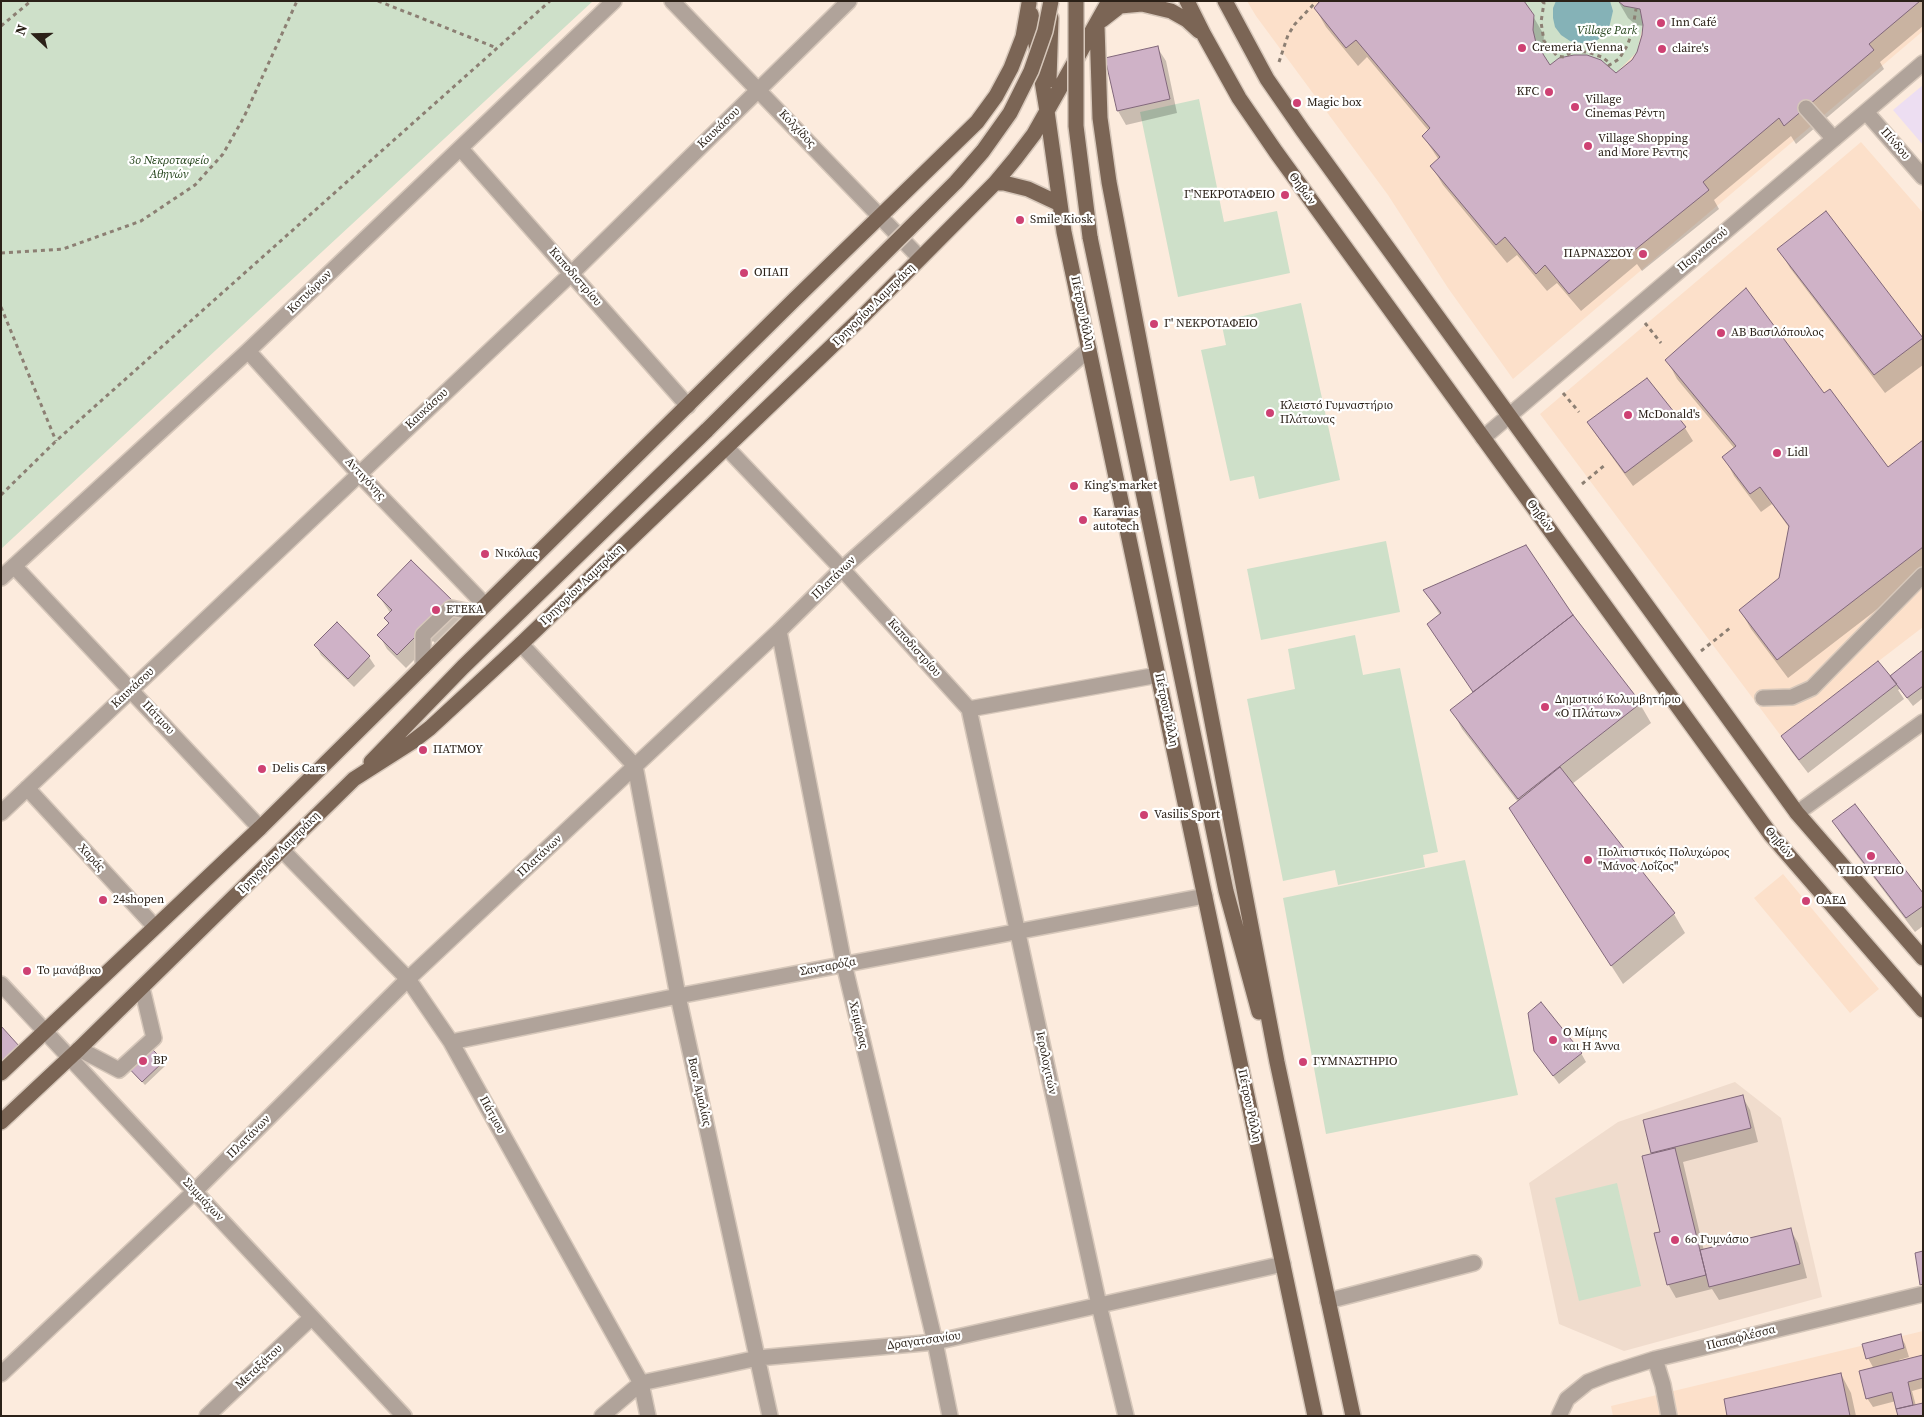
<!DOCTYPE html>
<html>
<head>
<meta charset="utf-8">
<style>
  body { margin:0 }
  #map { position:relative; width:1924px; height:1417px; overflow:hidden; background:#fcebdd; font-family:"Source Serif 4",serif }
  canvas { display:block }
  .frame { position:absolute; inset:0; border:2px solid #2b2118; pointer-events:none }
  .north { position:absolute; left:10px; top:10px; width:50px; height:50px; -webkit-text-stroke:4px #fff; paint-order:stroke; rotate:291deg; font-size:14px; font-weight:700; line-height:20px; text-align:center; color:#2b2118 }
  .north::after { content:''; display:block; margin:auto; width:18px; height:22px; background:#2b2118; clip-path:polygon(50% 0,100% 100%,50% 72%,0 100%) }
</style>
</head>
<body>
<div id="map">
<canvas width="1924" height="1417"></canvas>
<div class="frame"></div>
<div class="north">N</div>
</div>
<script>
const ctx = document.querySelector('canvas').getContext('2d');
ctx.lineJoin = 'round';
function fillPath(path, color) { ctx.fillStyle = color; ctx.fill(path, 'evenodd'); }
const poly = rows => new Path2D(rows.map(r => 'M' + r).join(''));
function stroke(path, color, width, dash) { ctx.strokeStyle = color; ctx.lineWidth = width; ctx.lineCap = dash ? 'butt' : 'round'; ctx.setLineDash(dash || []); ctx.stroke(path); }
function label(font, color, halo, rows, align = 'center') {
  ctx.font = font + ' "Source Serif 4",serif'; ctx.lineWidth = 4.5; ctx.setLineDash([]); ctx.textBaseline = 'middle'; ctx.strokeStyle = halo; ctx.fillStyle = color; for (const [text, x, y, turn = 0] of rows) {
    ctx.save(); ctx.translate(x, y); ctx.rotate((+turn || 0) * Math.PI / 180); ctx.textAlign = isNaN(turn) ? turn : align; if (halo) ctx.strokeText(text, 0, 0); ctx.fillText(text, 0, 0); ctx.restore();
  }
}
fillPath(poly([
  [1247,1,1923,1,1923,31,1513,379,1448,288,1388,195,1256,16],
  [1861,142,1923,213,1923,627,1781,736,1540,414],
  [1783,874,1879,989,1850,1013,1754,898],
  [1923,1331,1923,1416,1613,1416,1611,1406]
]), '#fce0ca');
fillPath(poly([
  [1923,85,1923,145,1893,110]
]), '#eddef2');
fillPath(poly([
  [1735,1082,1781,1118,1822,1297,1624,1351,1559,1324,1529,1183,1618,1122]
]), '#f0dccd');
fillPath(poly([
  [1,1,593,1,1,549],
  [1524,1,1618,1,1624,6,1640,9,1643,25,1637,52,1616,73,1601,60,1587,55,1574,55,1559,58,1550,65,1536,43,1533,30,1534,15],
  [1199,99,1224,222,1277,211,1290,273,1178,297,1140,112],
  [1301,303,1340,480,1259,499,1254,476,1230,481,1201,350,1226,345,1221,321],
  [1386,541,1400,612,1261,640,1247,569],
  [1355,635,1363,675,1400,668,1438,852,1423,855,1425,867,1338,885,1335,870,1283,881,1247,699,1295,689,1288,649],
  [1465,860,1518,1095,1326,1134,1283,898],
  [1617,1183,1641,1286,1579,1301,1555,1198]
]), '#cee0c9');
fillPath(poly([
  [1556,1,1610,1,1613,11,1609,28,1603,36,1596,41,1587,44,1570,41,1561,35,1555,27,1553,18,1553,8]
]), '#85b2b7');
fillPath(poly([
  [1618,1,1923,1,1923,26,1880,62,1884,69,1796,144,1791,136,1714,200,1719,209,1642,271,1637,264,1581,311,1557,283,1547,291,1517,255,1507,263,1443,185,1432,167,1439,160,1423,136,1428,130,1367,57,1358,66,1326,27,1315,8,1530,11,1544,35,1543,50,1545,61,1549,67,1616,75,1633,60,1638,52,1645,26,1636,25,1628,18],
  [1157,47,1166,61,1177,113,1126,125,1118,111],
  [1826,213,1923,340,1923,365,1885,393,1790,268,1779,249],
  [1667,360,1823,395,1888,468,1923,441,1923,574,1788,678,1751,629,1740,610,1780,579,1790,529,1772,504,1761,512,1734,476,1724,457,1735,449,1677,379],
  [1589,422,1685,428,1693,441,1633,486,1597,436],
  [1526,547,1572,616,1640,704,1651,723,1572,784,1674,914,1685,933,1623,984,1522,827,1518,802,1462,729,1452,710,1474,693,1429,624,1440,615,1425,591],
  [378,595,462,618,436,644,433,641,406,668,387,649,379,635,389,625,386,619,391,614],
  [316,646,369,657,375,666,354,687,321,655],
  [1923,651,1923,698,1913,706,1900,689,1898,690,1904,699,1808,773,1791,751,1783,737,1890,677],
  [1834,822,1920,892,1923,890,1923,926,1915,932,1842,836],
  [1535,1051,1581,1053,1586,1062,1559,1084],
  [163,1062,165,1066,145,1085,125,1064],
  [1742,1096,1750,1110,1758,1142,1683,1162,1704,1251,1790,1229,1798,1243,1807,1278,1719,1300,1712,1289,1676,1298,1668,1284,1653,1154,1644,1121],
  [1900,1335,1905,1344,1909,1357,1899,1360,1899,1362,1923,1356,1923,1388,1912,1391,1916,1406,1899,1416,1896,1401,1873,1407,1867,1398,1874,1369,1868,1358],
  [1841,1374,1851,1393,1856,1416,1729,1416]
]), '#0003');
const building = poly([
  [1320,1,1524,1,1534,15,1533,30,1536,43,1550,65,1559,58,1574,55,1587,55,1601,60,1616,73,1632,60,1637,52,1642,35,1643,25,1640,9,1624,6,1618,1,1920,1,1869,44,1874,50,1784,126,1779,118,1703,182,1709,190,1631,253,1625,247,1569,294,1545,265,1536,274,1505,237,1496,245,1430,166,1440,157,1422,136,1430,128,1356,40,1346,48,1314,8,1320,1],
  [1158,46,1170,99,1117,111,1105,58,1158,46],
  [1826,211,1923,338,1874,375,1777,249,1826,211],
  [1746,288,1824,393,1830,389,1888,467,1923,440,1923,547,1777,660,1739,610,1779,578,1789,526,1760,487,1750,494,1722,457,1736,446,1665,360,1746,288],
  [1647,378,1686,427,1625,473,1587,422,1647,378],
  [1526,545,1573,615,1473,692,1427,624,1441,613,1423,590,1526,545],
  [411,560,455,603,424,628,397,655,377,635,389,623,384,618,392,610,377,595,411,560],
  [1573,615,1641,703,1518,799,1450,710,1573,615],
  [337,622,370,656,348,679,314,645,337,622],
  [1923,650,1923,686,1907,698,1890,676,1923,650],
  [1878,661,1897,684,1799,760,1781,736,1878,661],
  [1560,767,1675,913,1611,966,1509,808,1560,767],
  [1855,804,1923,893,1923,906,1906,918,1832,821,1855,804],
  [1541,1002,1582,1053,1553,1076,1534,1051,1528,1013,1541,1002],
  [1,1026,20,1047,1,1065,1,1026],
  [142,1039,164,1061,142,1082,121,1060,142,1039],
  [1743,1095,1751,1128,1651,1153,1643,1120,1743,1095],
  [1675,1148,1706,1275,1667,1285,1654,1233,1660,1232,1642,1156,1675,1148],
  [1791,1228,1800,1264,1709,1287,1700,1250,1791,1228],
  [1923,1251,1923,1284,1920,1285,1915,1253,1923,1251],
  [1901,1334,1904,1348,1866,1359,1862,1344,1901,1334],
  [1923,1355,1923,1378,1908,1382,1913,1405,1896,1409,1892,1392,1866,1399,1859,1371,1923,1355],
  [1841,1373,1850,1416,1727,1416,1724,1399,1841,1373],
  [1923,1403,1923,1416,1898,1416,1896,1409,1923,1403]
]);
fillPath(building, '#cfb2c7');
stroke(building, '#81677a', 1);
const minor = poly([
  [672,1,920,258],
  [1806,108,1834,139],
  [1866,112,1923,177],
  [461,149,688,406],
  [248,351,359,474,485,605],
  [1483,438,1923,63],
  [726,447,842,569,969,709],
  [14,566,260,828],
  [1,578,248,351,614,1],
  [779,631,844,964,935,1342,950,1416],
  [521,644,635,766,678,996,770,1416],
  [423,667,423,635,451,608,476,613],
  [1763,698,1792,697,1812,688,1923,575],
  [969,709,1099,1305,1126,1416],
  [969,709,1158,675],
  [27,788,155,927],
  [1,813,572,273,849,1],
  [1797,813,1923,722],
  [282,850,408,979,451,1042,641,1383,648,1416],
  [1,984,404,1416],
  [451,1042,678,996,1205,896],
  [79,1049,119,1070,154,1038,142,988],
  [1328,1301,1474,1263],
  [1655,1359,1663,1385,1669,1416],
  [1,1374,195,1191,408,979,779,631,842,569,1089,349],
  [207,1416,311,1318],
  [602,1416,641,1383,758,1358,935,1342,1283,1264],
  [1559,1416,1567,1399,1588,1382,1608,1374,1655,1359,1923,1294]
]);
const major = poly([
  [1187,1,1204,35,1239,98,1276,152,1771,835,1923,1010],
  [1225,1,1267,79,1303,131,1797,813,1923,958],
  [1031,14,1047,111,1064,232,1315,1416],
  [1102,20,1120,6,1142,4,1171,11,1187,20,1199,31],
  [1097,26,1100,118,1109,182,1277,1062,1353,1416],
  [1049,80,1051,18],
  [995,183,1004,183,1028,189,1060,204],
  [1090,237,1226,891,1259,1012],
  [371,762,463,667,707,430],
  [1,1073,260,828,794,300,977,122,996,96,1011,68,1023,37,1029,3],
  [1,1122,79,1049,354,779,412,742,430,728,521,644,857,322,995,183,1015,159,1034,134,1109,1]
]);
stroke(minor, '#d6c7ba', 18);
stroke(major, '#d6c7ba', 18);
stroke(poly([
  [378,1,497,48],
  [1542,1,1544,3,1541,22,1544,41,1557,56,1564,57,1573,51,1587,52,1602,57,1611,64],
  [1,26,31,1],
  [1279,62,1288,35,1295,24,1314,4],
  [1608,66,1619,59,1627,46,1632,33,1636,9],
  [1,253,63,249,141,221,195,185,223,154,244,117,297,1],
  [1,307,56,441],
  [1645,323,1661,343],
  [1563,393,1579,412],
  [1582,484,1605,465],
  [1,495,56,441,550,1],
  [1701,651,1730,628]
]), '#8c7f73', 3, [4, 4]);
stroke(minor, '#b0a39a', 15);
stroke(major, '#7b6555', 15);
const majorBridge = poly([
  [1076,1,1076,126,1090,237],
  [707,430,956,182,983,151,1010,113,1031,71,1045,31,1051,1]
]);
stroke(majorBridge, '#d6c7ba', 18, []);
stroke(majorBridge, '#7b6555', 15);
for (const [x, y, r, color] of [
  [1661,23,5,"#ce4173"],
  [1522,48,5,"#ce4173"],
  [1662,49,5,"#ce4173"],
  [1549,92,5,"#ce4173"],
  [1297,103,5,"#ce4173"],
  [1575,107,5,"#ce4173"],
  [1588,146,5,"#ce4173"],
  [1285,195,5,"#ce4173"],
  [1020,220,5,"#ce4173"],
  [1643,254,5,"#ce4173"],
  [744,273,5,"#ce4173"],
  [1154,324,5,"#ce4173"],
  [1721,333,5,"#ce4173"],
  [1270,413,5,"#ce4173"],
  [1628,415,5,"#ce4173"],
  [1777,453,5,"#ce4173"],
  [1074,486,5,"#ce4173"],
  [1083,520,5,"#ce4173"],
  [485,554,5,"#ce4173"],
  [436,610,5,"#ce4173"],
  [1545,707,5,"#ce4173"],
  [423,750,5,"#ce4173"],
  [262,769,5,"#ce4173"],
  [1144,815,5,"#ce4173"],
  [1871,856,5,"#ce4173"],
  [1588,860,5,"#ce4173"],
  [103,900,5,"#ce4173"],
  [1806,901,5,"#ce4173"],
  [27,971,5,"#ce4173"],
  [1553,1040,5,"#ce4173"],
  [143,1061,5,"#ce4173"],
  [1303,1062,5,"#ce4173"],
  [1675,1240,5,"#ce4173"]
]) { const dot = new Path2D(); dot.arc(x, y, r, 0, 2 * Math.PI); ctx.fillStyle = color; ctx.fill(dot); stroke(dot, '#fff', 2); }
label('12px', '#2b2118', '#fff', [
  ["Inn Café",1671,23],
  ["Cremeria Vienna",1532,48],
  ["claire's",1672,49],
  ["KFC",1539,92,"right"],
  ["Village",1585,100],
  ["Cinemas Ρέντη",1585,114],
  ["Magic box",1307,103],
  ["Village Shopping",1598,139],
  ["and More Ρεντης",1598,153],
  ["Γ'ΝΕΚΡΟΤΑΦΕΙΟ",1275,195,"right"],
  ["Smile Kiosk",1030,220],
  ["ΠΑΡΝΑΣΣΟΥ",1633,254,"right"],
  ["ΟΠΑΠ",754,273],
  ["Γ' ΝΕΚΡΟΤΑΦΕΙΟ",1164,324],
  ["ΑΒ Βασιλόπουλος",1731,333],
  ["Κλειστό Γυμναστήριο",1280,406],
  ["Πλάτωνας",1280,420],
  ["McDonald's",1638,415],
  ["Lidl",1787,453],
  ["King's market",1084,486],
  ["Karavias",1093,513],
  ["autotech",1093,527],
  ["Νικόλας",495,554],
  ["ΕΤΕΚΑ",446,610],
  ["Δημοτικό Κολυμβητήριο",1555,700],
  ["«Ο Πλάτων»",1555,714],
  ["ΠΑΤΜΟΥ",433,750],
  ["Delis Cars",272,769],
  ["Vasilis Sport",1154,815],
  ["Πολιτιστικός Πολυχώρος",1598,853],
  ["\"Μάνος Λοΐζος\"",1598,867],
  ["ΥΠΟΥΡΓΕΙΟ",1871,871,"center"],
  ["24shopen",113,900],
  ["ΟΑΕΔ",1816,901],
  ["Το μανάβικο",37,971],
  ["Ο Μίμης",1563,1033],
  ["και Η Άννα",1563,1047],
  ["BP",153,1061],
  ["ΓΥΜΝΑΣΤΗΡΙΟ",1313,1062],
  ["6ο Γυμνάσιο",1685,1240]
], 'left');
label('italic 12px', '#1c3d12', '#fff', [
  ["Village Park",1607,31],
  ["3ο Νεκροταφείο",169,161],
  ["Αθηνών",169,175]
]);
label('12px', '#2b2118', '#fff', [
  ["Καυκάσου",719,128,-44],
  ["Κολχίδος",797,129,46],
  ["Πίνδου",1895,144,49],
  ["Θηβών",1302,189,54],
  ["Παρνασσού",1703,250,-40],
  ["Καποδιστρίου",575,277,49],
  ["Κοτυώρων",310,292,-44],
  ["Γρηγορίου Λαμπράκη",874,305,-45],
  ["Πέτρου Ράλλη",1082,313,78],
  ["Καυκάσου",427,409,-43],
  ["Αντιγόνης",365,479,47],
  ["Θηβών",1540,516,54],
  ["Πλατάνων",834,578,-44],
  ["Γρηγορίου Λαμπράκη",582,585,-44],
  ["Καποδιστρίου",914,648,48],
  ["Καυκάσου",133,688,-43],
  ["Πέτρου Ράλλη",1166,710,78],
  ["Πάτμου",158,718,47],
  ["Θηβών",1779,843,50],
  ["Γρηγορίου Λαμπράκη",279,853,-45],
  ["Πλατάνων",540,856,-43],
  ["Χαράς",91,858,47],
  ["Σανταρόζα",828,967,-11],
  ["Χειμάρας",858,1025,76],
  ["Ιερολοχιτών",1046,1063,78],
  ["Βασ. Αμαλίας",699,1092,77],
  ["Πέτρου Ράλλη",1249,1106,78],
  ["Πάτμου",492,1115,61],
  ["Πλατάνων",249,1137,-45],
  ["Συμμάχων",203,1200,47],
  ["Παπαφλέσσα",1741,1338,-14],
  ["Δραγατσανίου",924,1341,-8],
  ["Μεταξάτου",259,1367,-43]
]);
</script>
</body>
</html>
